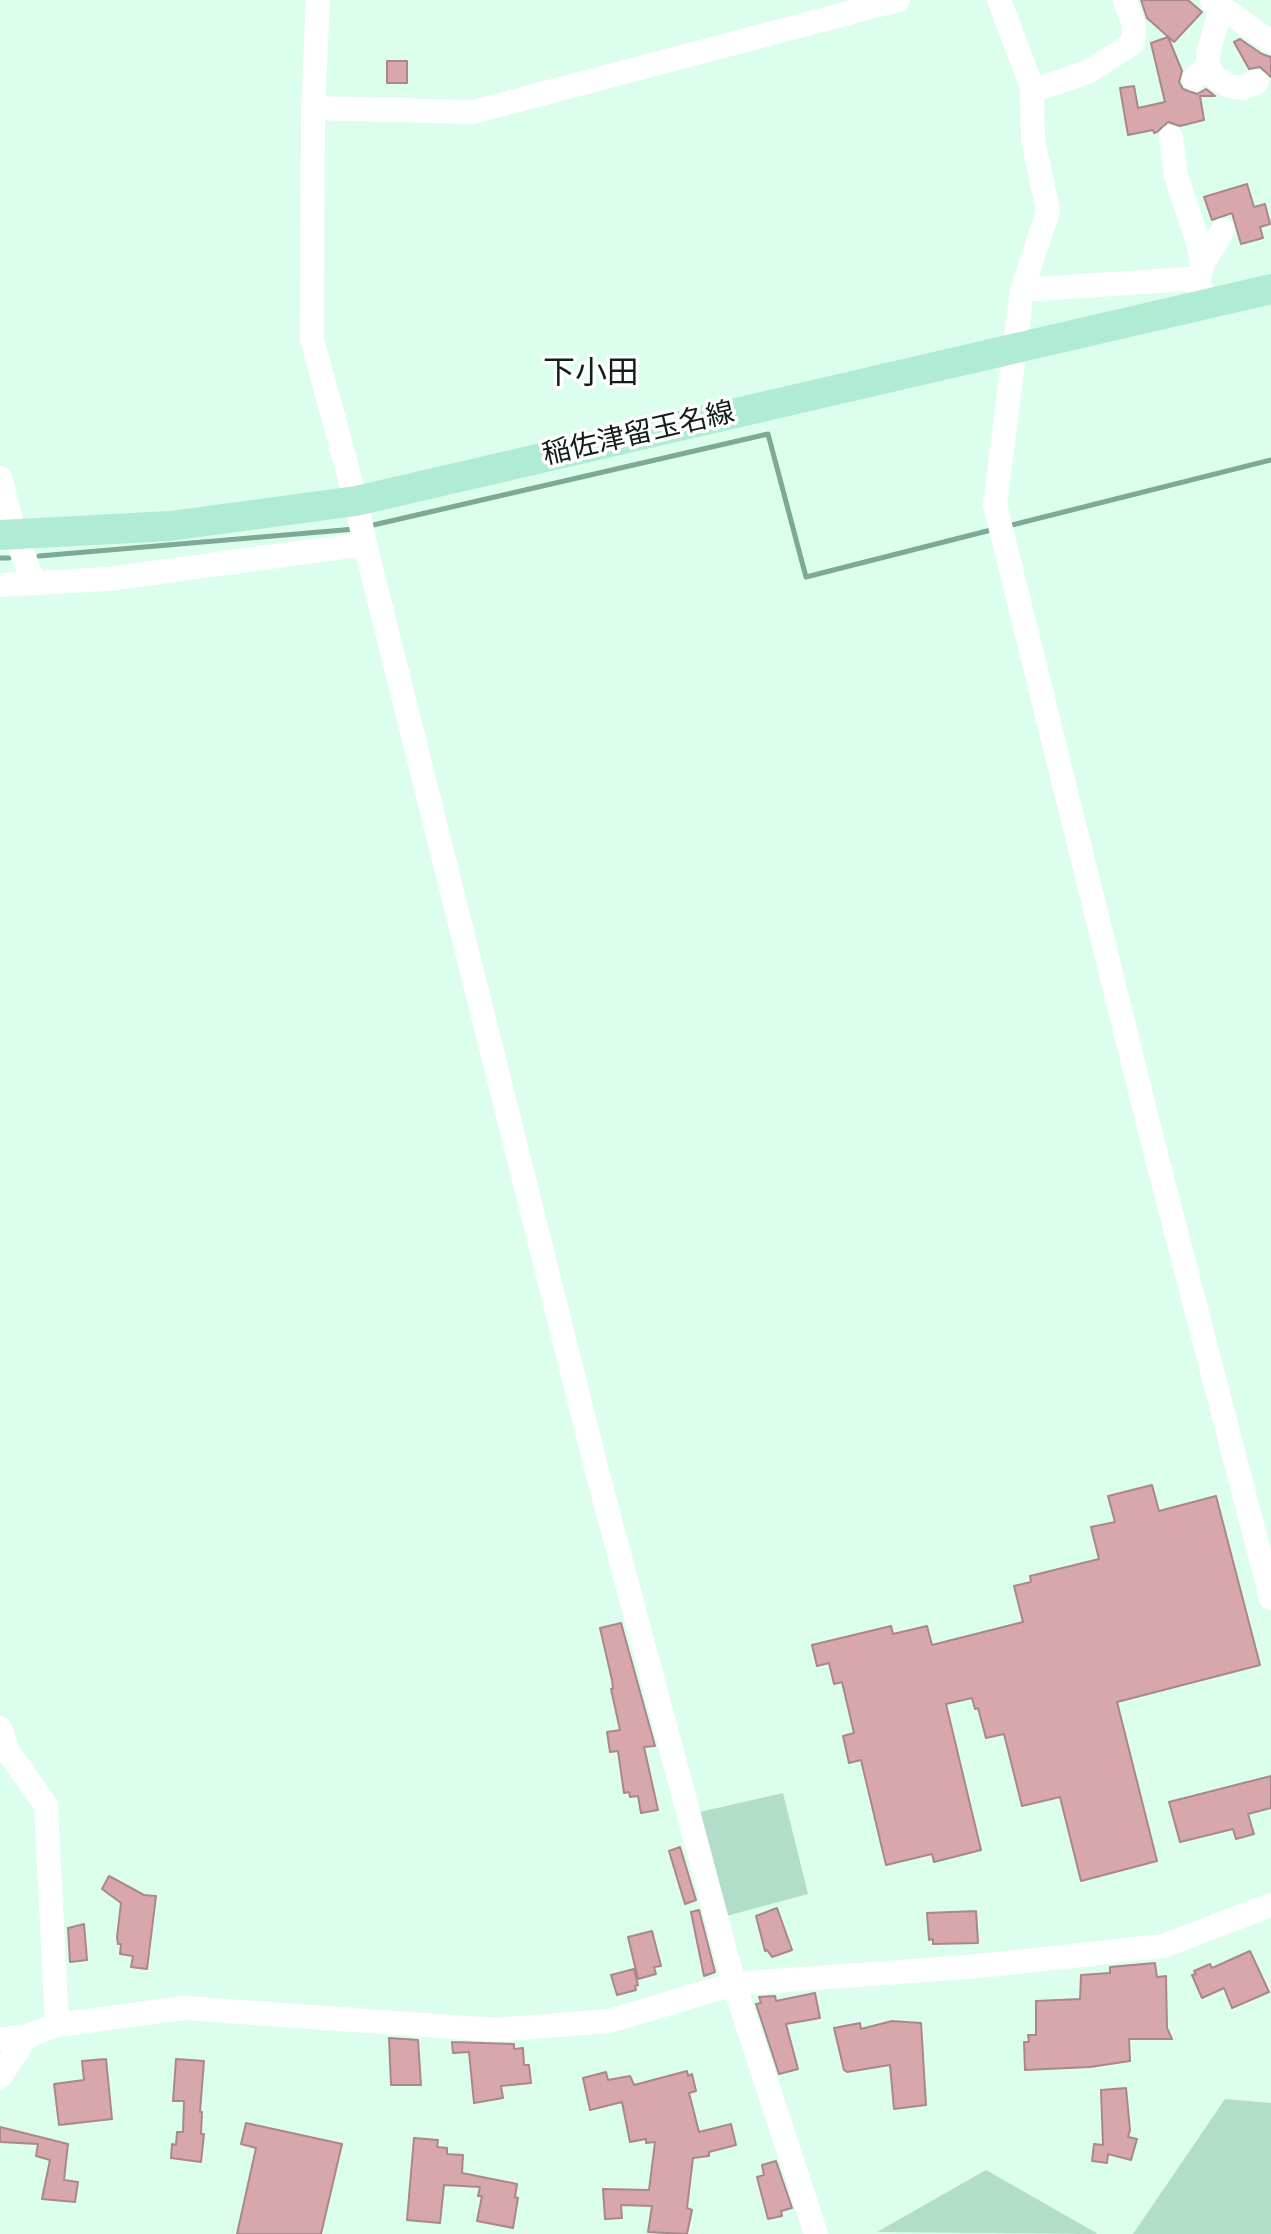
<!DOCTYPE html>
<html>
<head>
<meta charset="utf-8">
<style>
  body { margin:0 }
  canvas { display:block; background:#dcfeed }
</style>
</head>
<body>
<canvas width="1271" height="2234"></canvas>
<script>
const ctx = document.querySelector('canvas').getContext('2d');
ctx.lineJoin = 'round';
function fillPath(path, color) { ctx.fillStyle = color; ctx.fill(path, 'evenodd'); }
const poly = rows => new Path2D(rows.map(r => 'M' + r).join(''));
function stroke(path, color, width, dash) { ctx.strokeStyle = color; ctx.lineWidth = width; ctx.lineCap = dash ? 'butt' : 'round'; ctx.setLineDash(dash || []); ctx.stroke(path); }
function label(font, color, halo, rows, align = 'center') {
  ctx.font = font + ' "Source Sans 3","Noto Sans JP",sans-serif'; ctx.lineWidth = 7; ctx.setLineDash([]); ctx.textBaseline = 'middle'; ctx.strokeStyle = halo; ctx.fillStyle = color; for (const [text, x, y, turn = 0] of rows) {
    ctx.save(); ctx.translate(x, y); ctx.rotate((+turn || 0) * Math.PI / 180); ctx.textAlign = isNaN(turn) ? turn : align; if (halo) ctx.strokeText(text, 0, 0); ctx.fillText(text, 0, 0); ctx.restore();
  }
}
fillPath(poly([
  [783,1793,808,1894,719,1918,691,1814],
  [1225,2099,1271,2103,1271,2234,1133,2234],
  [986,2170,1098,2234,877,2232]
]), '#b2dec9');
stroke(poly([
  [369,526,768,434,806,577,995,529],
  [1008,526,1271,460],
  [39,556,355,529],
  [0,558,9,558]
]), '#7daa95', 5);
const building = poly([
  [1141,0,1188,0,1202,12,1174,42,1147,18,1141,0],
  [1168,37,1182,71,1179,82,1183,89,1197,94,1206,89,1215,96,1200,96,1204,120,1180,126,1168,122,1157,132,1154,133,1153,130,1128,135,1120,88,1134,86,1138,108,1165,102,1151,43,1168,37],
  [1240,39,1262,54,1271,57,1271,77,1260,67,1249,69,1234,42,1240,39],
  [387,61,407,61,407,83,387,83,387,61],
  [1247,184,1254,207,1265,204,1270,224,1260,227,1263,238,1241,244,1232,213,1212,220,1204,197,1247,184],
  [1152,1485,1159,1511,1216,1496,1260,1665,1117,1702,1157,1861,1081,1881,1060,1797,1022,1806,1004,1734,986,1738,978,1708,975,1709,972,1698,946,1704,981,1850,934,1862,932,1854,886,1865,861,1760,849,1763,843,1736,854,1733,842,1682,834,1684,829,1663,817,1666,812,1645,891,1626,893,1634,927,1626,932,1645,1023,1622,1014,1586,1031,1582,1030,1576,1099,1559,1091,1527,1115,1522,1108,1496,1152,1485],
  [621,1623,655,1746,644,1747,658,1810,641,1813,638,1796,630,1797,629,1792,624,1793,618,1751,610,1752,607,1732,620,1730,611,1689,613,1689,612,1680,600,1628,621,1623],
  [1271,1776,1271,1808,1248,1814,1254,1834,1236,1839,1233,1829,1180,1842,1169,1802,1271,1776],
  [680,1847,696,1900,685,1904,669,1851,680,1847],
  [109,1876,144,1895,156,1896,147,1969,131,1967,133,1956,120,1954,121,1944,118,1944,117,1937,121,1903,102,1889,109,1876],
  [777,1908,792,1950,772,1957,767,1950,765,1951,756,1916,777,1908],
  [699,1910,715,1972,704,1976,691,1912,699,1910],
  [976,1911,978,1943,933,1944,933,1939,929,1940,927,1913,976,1911],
  [84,1924,87,1960,70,1962,68,1928,84,1924],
  [652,1931,661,1966,654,1967,656,1974,638,1979,628,1937,652,1931],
  [1250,1951,1269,1992,1232,2008,1224,1988,1202,1998,1192,1975,1196,1974,1194,1971,1210,1964,1212,1968,1250,1951],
  [1155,1963,1157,1977,1166,1976,1167,2028,1172,2039,1129,2039,1130,2061,1090,2067,1025,2070,1024,2042,1029,2042,1028,2035,1036,2035,1036,2001,1080,1999,1081,1975,1110,1973,1110,1967,1155,1963],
  [634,1969,638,1985,635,1986,636,1990,617,1995,611,1975,634,1969],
  [815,1993,820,2018,786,2024,798,2069,779,2074,756,2004,761,2003,759,1997,775,1996,776,2001,815,1993],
  [892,2021,921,2023,926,2105,894,2109,890,2065,847,2072,844,2070,834,2028,860,2023,861,2029,892,2021],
  [389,2038,418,2040,421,2085,391,2085,389,2038],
  [452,2042,514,2044,514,2049,523,2048,524,2065,529,2065,531,2083,501,2086,503,2098,474,2103,469,2052,453,2053,452,2042],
  [106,2059,112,2119,59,2125,54,2084,84,2080,82,2061,106,2059],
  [176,2059,204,2061,200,2112,202,2112,201,2134,204,2134,201,2162,171,2158,172,2144,176,2145,177,2132,183,2132,184,2101,173,2101,176,2059],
  [687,2071,688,2076,692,2074,696,2091,689,2093,699,2132,731,2124,736,2145,709,2152,709,2156,693,2158,687,2208,692,2210,687,2234,648,2232,652,2206,621,2205,622,2218,605,2219,603,2189,649,2190,655,2142,646,2143,646,2139,630,2142,622,2102,590,2110,583,2078,606,2072,608,2080,630,2076,634,2085,687,2071],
  [1126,2088,1130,2130,1128,2137,1137,2139,1131,2160,1108,2154,1107,2163,1092,2161,1094,2144,1103,2145,1101,2090,1126,2088],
  [246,2123,342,2144,321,2234,237,2234,256,2148,241,2144,246,2123],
  [0,2127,68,2144,64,2180,78,2182,75,2202,42,2199,50,2160,36,2156,38,2144,0,2142,0,2127],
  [414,2138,438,2140,437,2147,447,2148,447,2154,463,2155,462,2173,517,2184,515,2197,518,2198,513,2228,477,2221,482,2196,478,2196,480,2187,444,2185,440,2223,407,2220,414,2138],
  [776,2161,792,2208,781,2211,782,2216,768,2219,757,2177,764,2175,762,2165,776,2161]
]);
fillPath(building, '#d8a7ab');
stroke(building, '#a9878a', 2);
stroke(poly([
  [318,0,313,108,312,339,356,501,365,544,599,1479,734,1984,816,2234],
  [999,0,1032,87,1033,140,1048,211,1022,290,995,505,1152,1139,1271,1598],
  [1211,0,1271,42],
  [1207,67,1216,78,1229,86,1242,88,1257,82],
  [1194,79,1207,67,1209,50,1221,8],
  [1032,91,1088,72,1133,43,1134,26,1125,0],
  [313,108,473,112,898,0],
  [1171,137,1176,176,1198,242,1202,265,1198,285],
  [1202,265,1223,230],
  [1022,290,1188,279,1198,285,1210,304],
  [0,478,15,535,34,583],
  [0,585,108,579,365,544],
  [0,1728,9,1753,46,1805,57,2025],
  [0,2040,27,2036,57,2025,184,2008,495,2030,609,2021,734,1984,980,1966,1163,1946,1271,1905],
  [0,2077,27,2036]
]), '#fff', 24);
stroke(poly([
  [0,535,170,526,356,501,1271,289]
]), '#b0ecd3', 30);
label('28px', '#121e19', '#fff', [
  ["稲佐津留玉名線",639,436,-13]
]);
label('32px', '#121e19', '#fff', [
  ["下小田",591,376]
]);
</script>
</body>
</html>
